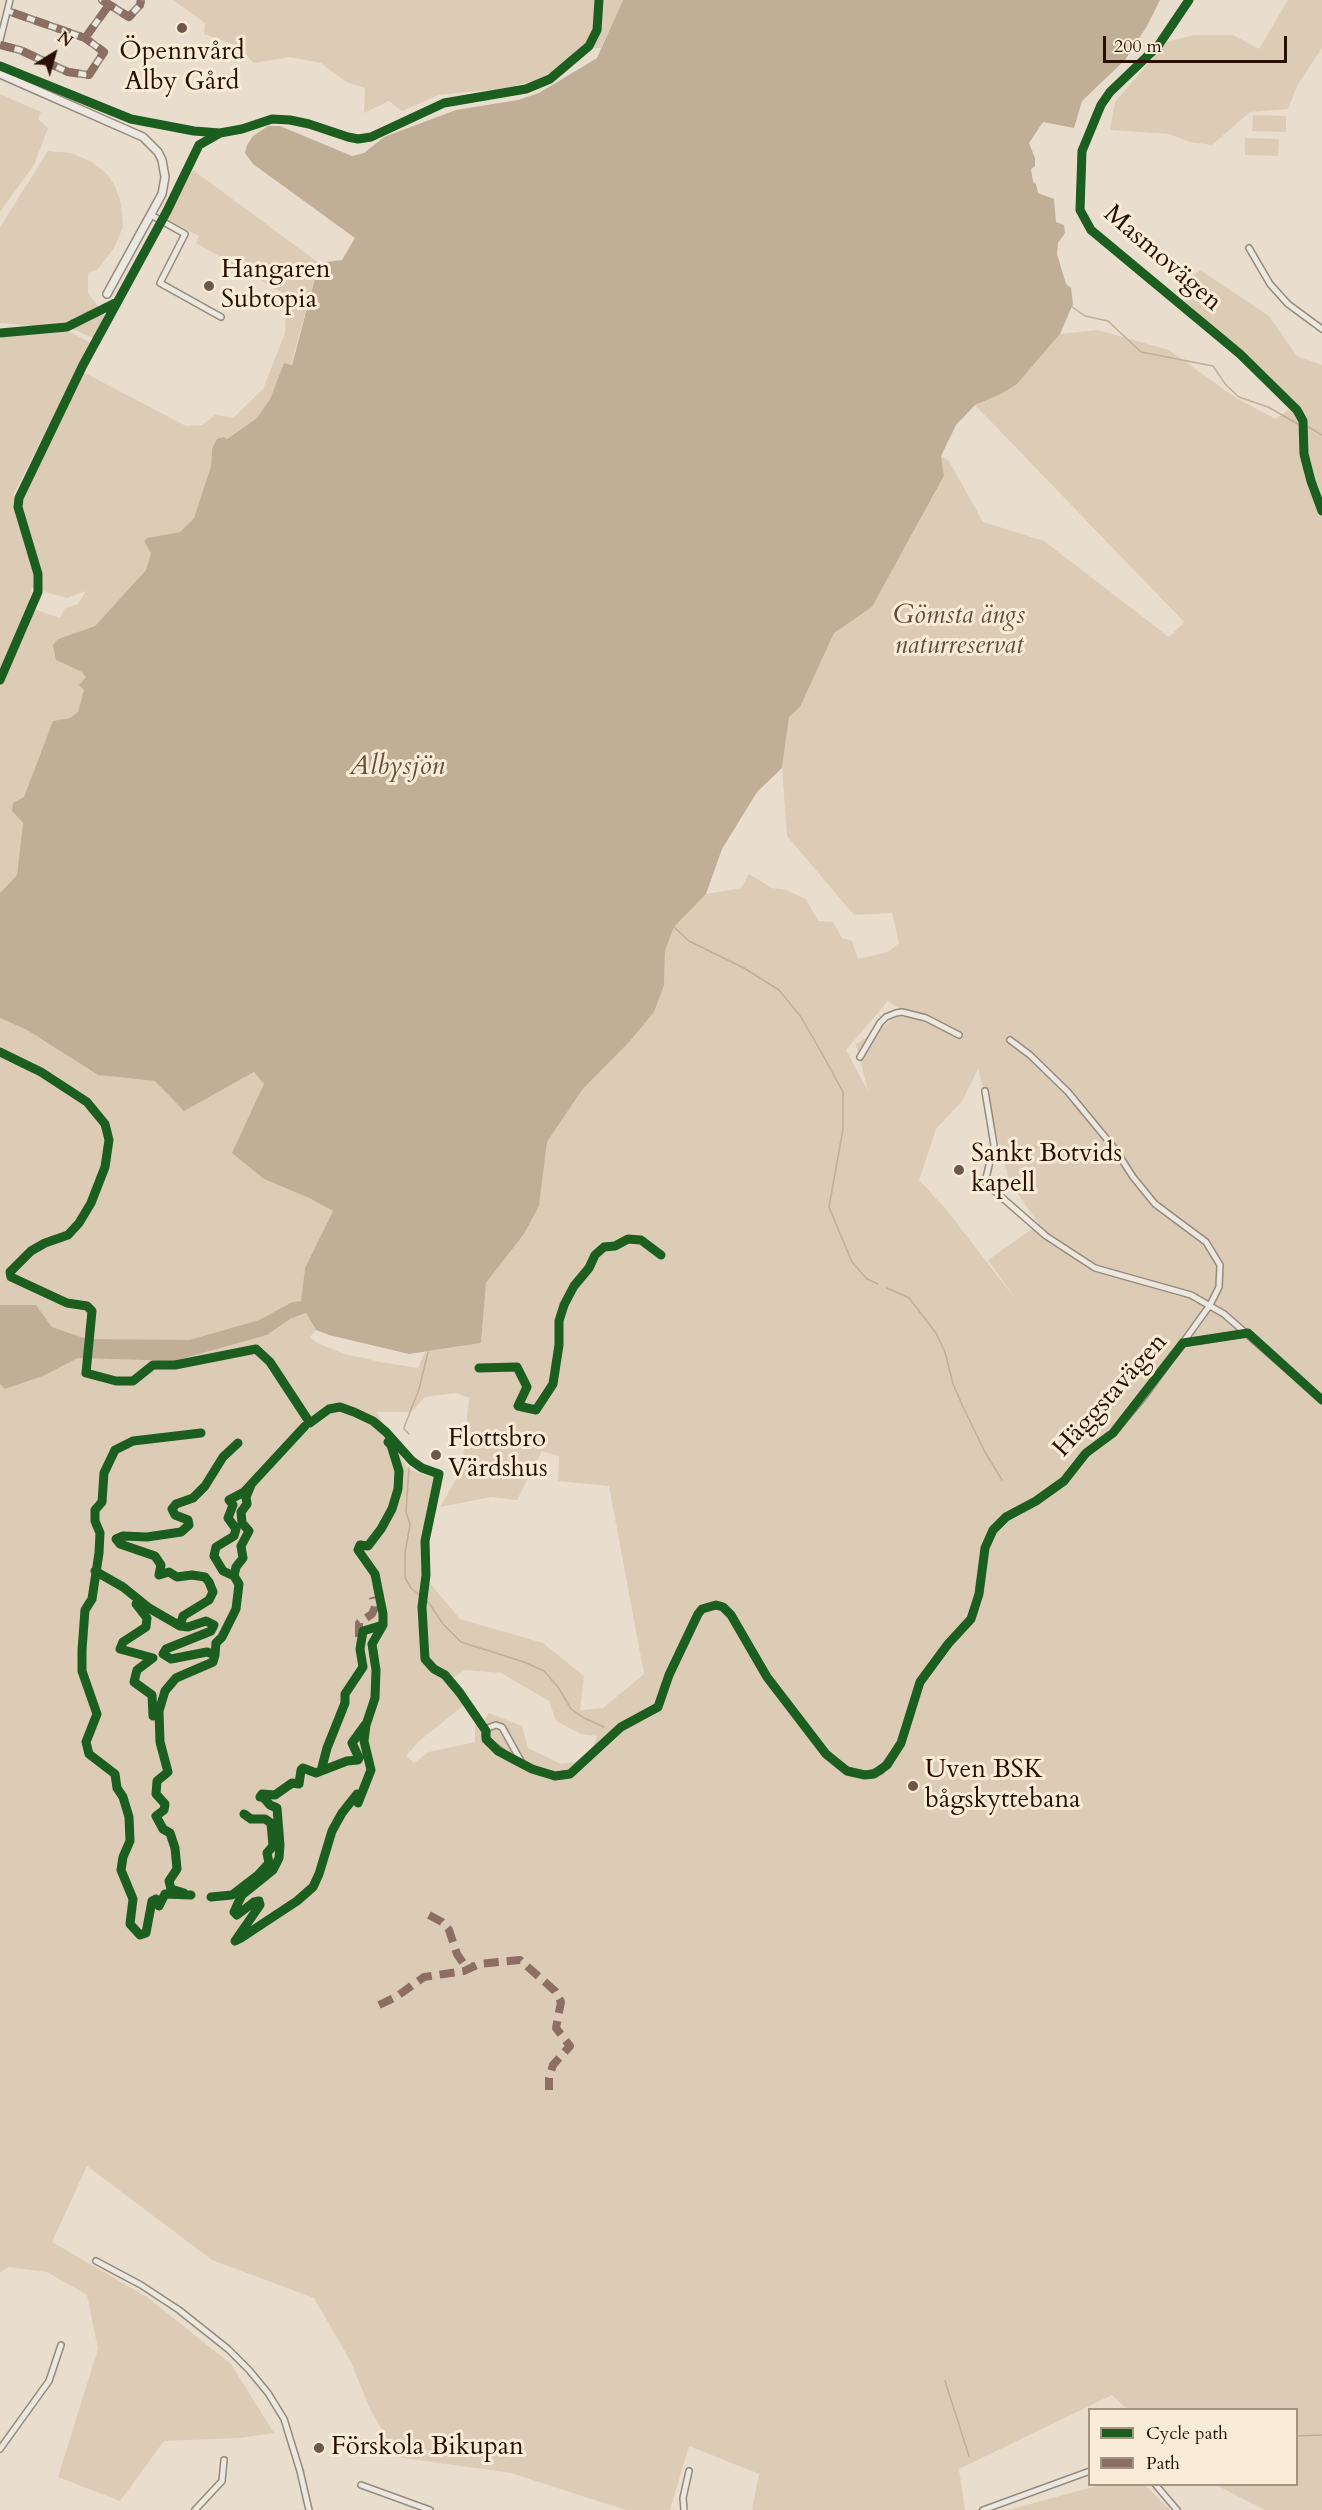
<!DOCTYPE html>
<html>
<head>
<meta charset="utf-8">
<style>
  body { margin:0 }
  #map { position:relative; width:1322px; height:2510px; overflow:hidden; background:#e9decd; font-family:Cardo,serif }
  canvas { display:block }
  .legend { position:absolute; left:1088px; top:2408px; width:210px; height:78px; box-sizing:border-box; background:#f8ecd7; border:2px solid #a59481; margin:0; padding:8px 10px; list-style:none; font-size:18px; color:#290f00 }
  .legend li { display:flex; align-items:center; gap:12px; height:30px }
  .legend b { width:30px; border:2px solid #a59481 }
  .north { position:absolute; left:24px; top:24px; width:60px; height:60px; -webkit-text-stroke:4px #f8ecd7; paint-order:stroke; rotate:37deg; font-size:16px; font-weight:700; line-height:24px; text-align:center; color:#290f00 }
  .north::after { content:''; display:block; margin:auto; width:21px; height:27px; background:#290f00; clip-path:polygon(50% 0,100% 100%,50% 72%,0 100%) }
  .scale { position:absolute; left:1103px; top:36px; width:184px; height:27px; box-sizing:border-box; border:3px solid #290f00; border-top:0; padding-left:8px; font-size:18px; line-height:21px; white-space:nowrap; color:#290f00; -webkit-text-stroke:4px #f8ecd7; paint-order:stroke }
</style>
</head>
<body>
<div id="map">
<canvas width="1322" height="2510"></canvas>
<ul class="legend">
<li><b style="height:8px;background:#1b5e20"></b>Cycle path</li>
<li><b style="height:8px;background:#8d6e63"></b>Path</li>
</ul>
<div class="north">N</div>
<div class="scale">200 m</div>
</div>
<script>
const ctx = document.querySelector('canvas').getContext('2d');
ctx.lineJoin = 'round';
function fillPath(path, color) { ctx.fillStyle = color; ctx.fill(path, 'evenodd'); }
const poly = rows => new Path2D(rows.map(r => 'M' + r).join(''));
function stroke(path, color, width, dash) { ctx.strokeStyle = color; ctx.lineWidth = width; ctx.lineCap = dash ? 'butt' : 'round'; ctx.setLineDash(dash || []); ctx.stroke(path); }
function label(font, color, halo, rows, align = 'center') {
  ctx.font = font + ' Cardo,serif'; ctx.lineWidth = 6; ctx.setLineDash([]); ctx.textBaseline = 'middle'; ctx.strokeStyle = halo; ctx.fillStyle = color; for (const [text, x, y, turn = 0] of rows) {
    ctx.save(); ctx.translate(x, y); ctx.rotate((+turn || 0) * Math.PI / 180); ctx.textAlign = isNaN(turn) ? turn : align; if (halo) ctx.strokeText(text, 0, 0); ctx.fillText(text, 0, 0); ctx.restore();
  }
}
fillPath(poly([
  [173,0,623,0,601,48,582,48,541,79,506,88,439,95,402,111,389,101,364,113,365,88,346,82,321,63,290,57,254,63,235,45,204,34,205,23],
  [1288,0,1322,0,1322,48,1298,84,1288,109,1250,112,1212,145,1190,142,1169,134,1110,130,1115,102,1167,42,1193,35,1233,35,1259,49],
  [0,94,41,112,38,119,48,128,34,165,0,212],
  [1253,115,1286,116,1286,132,1252,131],
  [1245,138,1279,139,1278,156,1245,155],
  [48,151,71,153,92,162,107,174,115,186,121,203,123,227,114,248,98,269,88,273,88,293,106,317,95,339,66,326,45,327,0,323,0,227],
  [193,170,319,263,291,365,284,363,270,399,257,418,212,449,211,466,194,518,180,532,147,538,144,541,151,552,146,570,95,626,58,639,56,660,83,672,86,677,83,700,78,712,70,718,62,719,24,797,12,811,23,823,17,875,0,893,0,339,2,337,68,331,91,343,13,495,18,501,83,372,186,426,202,425,215,415,233,418,263,389,285,333,286,314,291,300,283,293,196,243,199,236,165,218],
  [32,588,67,598,86,591,78,604,65,608,60,618,28,607],
  [1200,270,1269,316,1297,356,1322,365,1322,2510,1265,2510,1216,2485,1296,2484,1296,2410,1127,2409,1112,2395,959,2469,965,2510,752,2510,759,2474,689,2446,670,2510,626,2510,511,2473,397,2457,369,2407,351,2362,314,2298,212,2260,87,2166,52,2242,147,2297,231,2364,274,2433,240,2438,164,2441,120,2501,58,2477,98,2349,87,2295,47,2272,8,2267,0,2273,0,1384,5,1389,43,1376,78,1358,174,1361,267,1335,290,1319,306,1313,316,1330,310,1337,317,1343,345,1354,381,1362,418,1368,425,1352,481,1343,486,1283,524,1234,539,1206,547,1142,582,1090,630,1041,664,985,665,951,674,927,706,894,741,888,749,874,772,888,786,890,806,899,818,921,833,922,842,938,852,941,858,959,888,952,899,943,892,913,854,915,787,836,782,768,789,717,800,707,834,632,872,607,944,477,941,456,949,461,983,522,1044,541,1169,637,1184,622,975,405,1001,394,1017,384,1060,334,1098,330,1169,350,1236,398,1276,419,1297,403,1175,292,1178,285],
  [888,1001,904,1012,856,1044,868,1091,846,1050],
  [978,1069,1010,1183,1039,1224,988,1260,1017,1301,945,1208,919,1180,936,1129,962,1101],
  [456,1393,469,1398,462,1469,440,1507,491,1497,517,1500,542,1451,559,1456,558,1481,609,1486,644,1674,603,1708,580,1710,584,1676,543,1643,460,1619,423,1575,426,1524,434,1478,408,1469,377,1412,411,1412,425,1397],
  [465,1670,501,1673,549,1701,556,1721,581,1734,597,1736,593,1748,575,1762,561,1764,528,1748,522,1726,489,1713,483,1722,453,1678],
  [463,1706,475,1720,475,1742,429,1752,414,1763,406,1756,418,1742],
  [0,1018,27,1030,98,1075,155,1081,184,1110,254,1072,264,1084,307,1197,333,1211,305,1268,301,1301,292,1302,259,1320,189,1340,120,1341,87,1339,52,1327,36,1305,0,1305],
  [1104,2484,1145,2485,1170,2510,1008,2510]
]), '#dcccb5');
fillPath(poly([
  [623,0,1160,0,1147,26,1125,60,1082,101,1074,128,1043,122,1029,143,1035,158,1035,166,1031,169,1033,182,1036,184,1038,193,1054,199,1056,222,1064,225,1065,233,1058,243,1057,254,1066,284,1071,288,1073,304,1060,334,1017,384,1001,394,975,405,956,425,941,456,944,476,872,607,834,633,800,707,789,717,782,768,757,792,722,849,706,894,674,927,665,951,664,985,654,1012,630,1041,582,1090,547,1142,539,1206,524,1234,486,1283,481,1343,409,1354,329,1335,316,1330,306,1313,290,1319,267,1335,174,1361,78,1358,43,1376,5,1389,0,1384,0,1305,36,1305,52,1327,87,1339,189,1340,259,1320,292,1302,301,1301,305,1268,333,1211,307,1197,264,1179,232,1153,264,1084,254,1072,184,1111,155,1081,98,1075,27,1030,0,1018,0,893,17,875,23,823,12,811,13,803,24,797,53,721,70,718,78,712,84,690,79,685,86,677,82,672,56,660,53,645,58,639,95,626,146,570,151,553,144,541,147,538,180,532,194,518,211,466,212,449,217,439,224,437,227,439,257,418,270,399,284,363,292,365,319,263,342,260,355,238,253,164,245,153,247,145,253,136,268,126,280,126,352,156,364,153,384,137,456,110,518,100,539,93,597,58]
]), '#c0ae97');
stroke(poly([
  [1071,306,1085,316,1108,321,1141,352,1213,366,1226,385,1239,397,1268,407,1298,424],
  [1307,426,1322,435],
  [674,927,689,941,744,968,779,990,801,1017,824,1057,843,1092,843,1129,829,1207,852,1262,867,1279,878,1284],
  [887,1288,909,1298,936,1333,945,1352,953,1384,964,1409,986,1454,1002,1480],
  [409,1434,404,1429,405,1425,419,1389,428,1352],
  [409,1468,406,1511,410,1525,405,1553,405,1578,411,1588,429,1603,443,1624,461,1642,524,1662,544,1671,558,1687,571,1709,584,1718,604,1727],
  [945,2381,969,2456],
  [1296,2436,1322,2435]
]), '#c0ae97', 1.5);
const minor = poly([
  [102,0,129,17,140,5,141,0],
  [1189,0,1158,46,1110,92,1101,105,1082,151,1080,210,1091,230,1240,354,1297,410,1303,421,1304,454,1311,481,1322,511],
  [85,38,109,5],
  [0,40,10,0],
  [0,45,20,50,68,72,89,75,104,52,85,38,8,11],
  [151,215,185,234,160,283,221,317],
  [1249,248,1270,284,1288,304,1322,329],
  [860,1057,880,1023,886,1017,896,1013,902,1012,926,1018,959,1035],
  [985,1091,994,1145,985,1182],
  [983,1181,1046,1236,1095,1268,1191,1295,1224,1314,1322,1400],
  [1183,1343,1248,1333],
  [522,1763,502,1727,496,1725,488,1728,485,1735,489,1742,510,1758,532,1769,555,1776,570,1774,621,1727,658,1707,669,1675,698,1614,702,1609,716,1605,723,1607,731,1615,767,1677,826,1754,847,1771,865,1775,881,1771,901,1743,920,1682,948,1644,971,1619,979,1594,985,1548,993,1530,1006,1517,1036,1501,1064,1481,1086,1453,1113,1433,1143,1398,1210,1305,1219,1287,1220,1265,1206,1242,1155,1204,1133,1177,1115,1149,1068,1092,1030,1055,1010,1040],
  [96,2261,141,2285,179,2310,228,2349,249,2370,268,2393,284,2419,300,2471,309,2510],
  [0,2449,49,2381,61,2345],
  [1155,2484,1177,2510],
  [361,2485,430,2510],
  [195,2510,222,2481,224,2460],
  [684,2510,683,2498,689,2471],
  [983,2510,1090,2471]
]);
const tertiary = poly([
  [0,74,143,137,158,152,162,160,165,177,162,194,107,294]
]);
stroke(minor, '#948a7e', 8);
stroke(tertiary, '#948a7e', 10);
stroke(minor, '#ece7df', 5);
stroke(tertiary, '#ece7df', 7);
stroke(poly([
  [102,0,129,17,140,5,141,0],
  [85,38,109,5],
  [0,45,20,50,68,72,89,75,104,52,85,38,8,11],
  [359,1637,359,1623,372,1614,375,1607,373,1597],
  [429,1915,442,1922,449,1930,457,1954,463,1963,473,1967],
  [379,2005,396,1997,424,1977,464,1971,479,1964,520,1960,555,1991,561,2002,556,2028,570,2046,553,2065,549,2078,549,2090]
]), '#8d6e63', 8, [15, 8]);
stroke(poly([
  [1189,0,1158,46,1110,92,1101,105,1082,151,1080,210,1091,230,1240,354,1297,410,1303,421,1304,454,1311,481,1322,511],
  [0,66,131,119,194,131,220,133],
  [0,333,67,327,115,303],
  [0,680,38,592,38,574,18,507,19,498,83,365,167,211,199,145,220,133,242,129,272,119,290,120,309,124,348,137,358,139,371,137,444,103,526,89,550,79,589,46,597,30,599,0],
  [0,1052,41,1072,87,1102,105,1124,109,1140,105,1167,91,1203,79,1223,68,1235,45,1243,31,1251,10,1272,11,1277,67,1303,87,1306,92,1311,86,1373,116,1381,133,1381,153,1365,175,1365,256,1349,270,1362,310,1423,329,1409,340,1407,354,1412,373,1421,386,1432,412,1461,422,1468,439,1474,425,1541,426,1575,422,1607,425,1659,434,1669,445,1675,460,1693,486,1731,486,1739,498,1751,532,1769,555,1776,570,1774,621,1727,658,1707,669,1675,698,1614,702,1609,716,1605,723,1607,731,1615,767,1677,826,1754,847,1771,865,1775,874,1774,887,1765,901,1743,920,1682,948,1644,971,1619,979,1594,985,1548,993,1530,1006,1517,1036,1501,1064,1481,1086,1453,1113,1433,1183,1343,1248,1333,1322,1400],
  [479,1368,517,1367,527,1387,518,1406,536,1410,553,1384,559,1345,559,1321,564,1305,574,1286,589,1268,595,1255,604,1247,615,1246,628,1239,641,1240,661,1255],
  [95,1571,123,1587,149,1608,180,1626,188,1627,206,1621,214,1625,211,1631,166,1649,163,1654,171,1659,207,1652,215,1655,213,1662,176,1678,165,1691,159,1711,160,1742,168,1772,157,1781,156,1794,165,1804,164,1810,156,1816,163,1829,170,1833,175,1848,177,1869,169,1881,171,1889,184,1893],
  [234,1576,236,1567,243,1558,241,1546,249,1531,242,1523,241,1512,247,1504,246,1497,251,1485],
  [136,1604,147,1618,146,1627,123,1642,120,1649,153,1658,137,1670,134,1682,152,1695,153,1716],
  [180,1626,183,1616,209,1600,213,1592,209,1582,205,1577,192,1575,177,1577,169,1572,159,1575,161,1565,155,1556,120,1544,116,1539,123,1536,147,1537,181,1532,189,1525,188,1520,175,1515,172,1509,176,1504,193,1498,205,1486,223,1457,238,1443],
  [215,1655,216,1643,222,1637,236,1609,239,1584,234,1576,223,1571,214,1556,216,1547,234,1536,236,1529,228,1518,233,1505,229,1500,244,1492,305,1426],
  [321,1771,347,1761,358,1760,359,1758,352,1743,365,1725],
  [260,1797,263,1797,270,1805,277,1808,280,1845,279,1858,273,1870,242,1895,238,1903,234,1912,237,1915,254,1902,259,1901,260,1905,235,1941,241,1938,297,1901,313,1887,319,1874,332,1831,342,1813,357,1794,358,1803,371,1770,364,1741,366,1725,375,1698,376,1670,372,1644,383,1625,383,1614,375,1574,358,1550,360,1545,368,1546,381,1529,392,1509,398,1489,399,1471,391,1445,388,1442],
  [260,1797,262,1794,275,1795,292,1783,299,1784,301,1770,303,1768,316,1773,321,1771,327,1748,345,1703,345,1694,363,1667,360,1649,363,1631,383,1625],
  [191,1895,165,1894,159,1906,156,1899,152,1901,146,1933,140,1935,130,1924,133,1899,121,1870,123,1857,130,1841,129,1817,123,1797,117,1788,115,1774,89,1754,86,1742,97,1714,82,1671,82,1650,85,1610,92,1599,99,1553,100,1533,95,1521,95,1510,102,1502,104,1473,115,1450,133,1441,201,1433],
  [211,1897,232,1895,258,1875,269,1863,267,1853,273,1846,271,1823,265,1819,251,1819,244,1814]
]), '#1b5e20', 9);
for (const [x, y, r, color] of [
  [182,28,6,"#6c5748"],
  [209,286,6,"#6c5748"],
  [959,1170,6,"#6c5748"],
  [436,1455,6,"#6c5748"],
  [913,1786,6,"#6c5748"],
  [319,2448,6,"#6c5748"]
]) { const dot = new Path2D(); dot.arc(x, y, r, 0, 2 * Math.PI); ctx.fillStyle = color; ctx.fill(dot); stroke(dot, '#f8ecd7', 2); }
label('26px', '#290f00', '#f8ecd7', [
  ["Öpennvård",182,53,"center"],
  ["Alby Gård",182,83,"center"],
  ["Hangaren",221,271],
  ["Subtopia",221,301],
  ["Sankt Botvids",971,1155],
  ["kapell",971,1185],
  ["Flottsbro",448,1440],
  ["Värdshus",448,1470],
  ["Uven BSK",925,1771],
  ["bågskyttebana",925,1801],
  ["Förskola Bikupan",331,2448]
], 'left');
label('26px', '#290f00', '#f8ecd7', [
  ["Masmovägen",1162,259,41],
  ["Häggstavägen",1111,1396,-48]
]);
label('italic 26px', '#644c38', '#f8ecd7', [
  ["Gömsta ängs",959,617],
  ["naturreservat",959,647]
]);
label('italic 27px', '#654e3a', '#f8ecd7', [
  ["Albysjön",397,768]
]);
</script>
</body>
</html>
